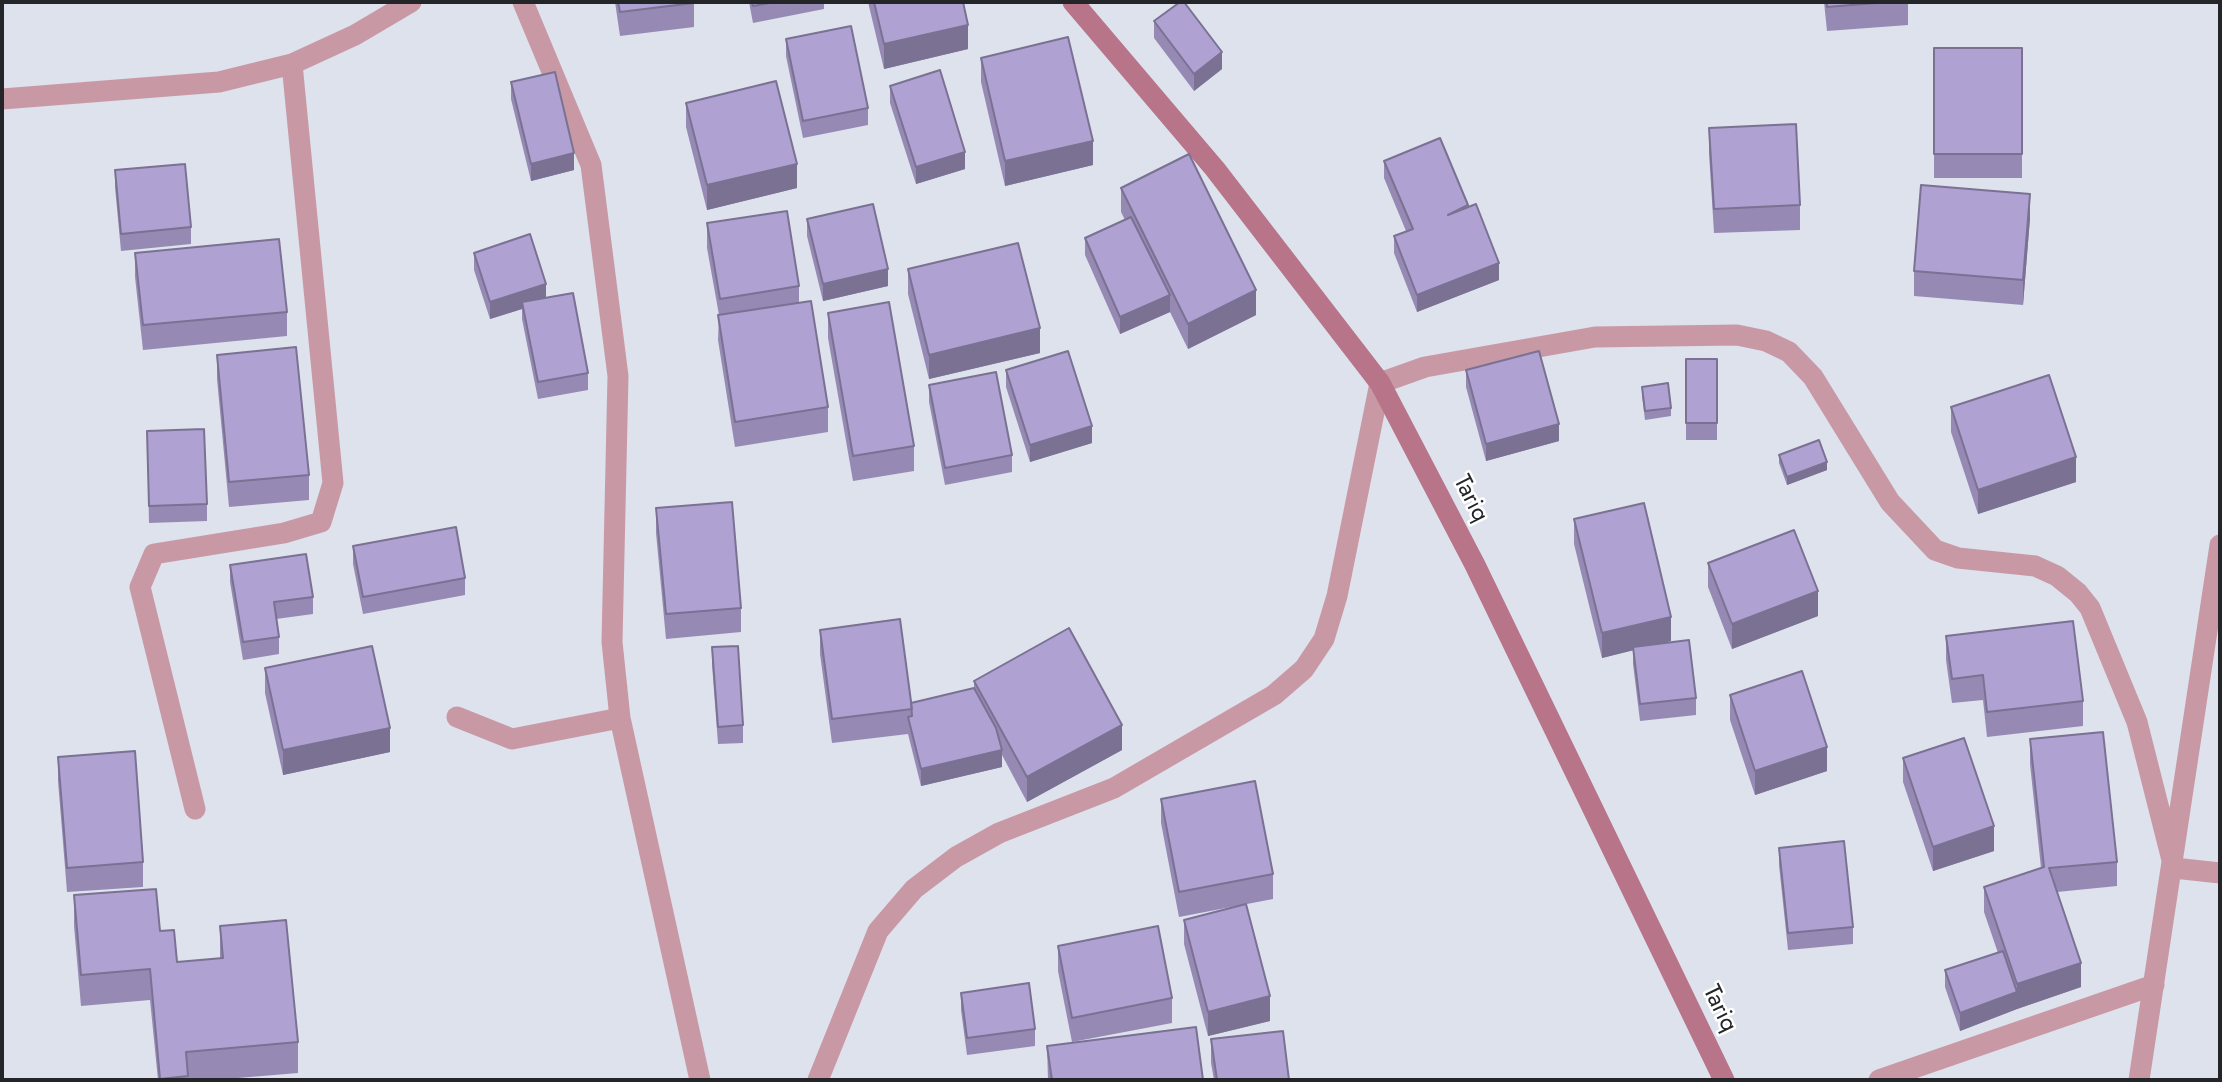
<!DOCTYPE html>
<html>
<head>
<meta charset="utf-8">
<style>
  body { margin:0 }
  #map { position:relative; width:2222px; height:1082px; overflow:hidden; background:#dde2ed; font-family:Jost,sans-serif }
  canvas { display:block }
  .frame { position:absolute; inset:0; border:4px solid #232529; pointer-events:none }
</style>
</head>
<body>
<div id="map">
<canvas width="2222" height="1082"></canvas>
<div class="frame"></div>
</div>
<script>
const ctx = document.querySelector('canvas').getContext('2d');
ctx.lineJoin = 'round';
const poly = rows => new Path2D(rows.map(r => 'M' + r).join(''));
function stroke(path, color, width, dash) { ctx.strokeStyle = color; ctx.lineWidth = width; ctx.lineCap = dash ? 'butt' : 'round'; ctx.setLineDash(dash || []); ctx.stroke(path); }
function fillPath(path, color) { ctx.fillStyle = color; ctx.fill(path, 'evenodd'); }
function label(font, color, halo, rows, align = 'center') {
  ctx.font = font + ' Jost,sans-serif'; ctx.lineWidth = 5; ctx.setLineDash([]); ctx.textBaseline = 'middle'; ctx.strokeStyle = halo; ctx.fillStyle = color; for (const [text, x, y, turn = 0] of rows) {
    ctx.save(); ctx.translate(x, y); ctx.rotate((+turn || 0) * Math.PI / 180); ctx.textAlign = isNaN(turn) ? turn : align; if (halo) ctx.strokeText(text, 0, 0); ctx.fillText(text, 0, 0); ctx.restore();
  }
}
stroke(poly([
  [2,99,219,82,292,64,355,35,411,2],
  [457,717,512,739,620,718,612,642,618,376,591,165,523,2],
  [620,718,700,1080],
  [195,809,140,587,154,554,284,533,321,522,333,483,292,64],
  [818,1080,878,931,914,889,956,857,999,833,1114,788,1274,695,1304,669,1324,639,1337,596,1380,383,1425,367,1595,337,1737,335,1766,341,1789,352,1813,377,1890,502,1935,550,1958,558,2035,566,2057,576,2078,593,2090,608,2137,722,2174,868,2220,873],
  [1879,1080,2154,985],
  [2139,1080,2220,545]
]), '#c899a5', 21);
stroke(poly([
  [1073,2,1215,169,1380,383,1475,565,1724,1080]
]), '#b87488', 21);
fillPath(poly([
  [615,2,694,2,694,27,620,36],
  [749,2,824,2,824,9,753,23],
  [868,2,963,2,968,49,884,69],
  [1824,2,1908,2,1908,25,1827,31],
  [1154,21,1222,69,1194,91,1154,38],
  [786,39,868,108,868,125,803,138,786,56],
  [1934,48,2022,48,2022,178,1934,178],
  [981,58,1093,165,1005,186,981,82],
  [511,82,574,170,531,181,511,99],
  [890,86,965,169,916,184,890,103],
  [686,103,797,188,707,210,686,127],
  [1709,128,1800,205,1800,230,1714,233,1709,153],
  [1384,161,1468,207,1499,280,1417,312,1394,253,1394,236,1406,231,1384,178],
  [115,170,191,227,191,244,121,251,115,187],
  [1121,188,1256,315,1188,349,1170,312,1120,334,1085,255,1085,238,1125,220,1121,212],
  [2030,218,2023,305,1914,296,1914,271],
  [807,219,888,286,823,301,807,236],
  [707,223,799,286,799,303,828,407,828,432,735,447,718,340,719,315,707,248],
  [135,253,287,312,287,336,143,350,135,277],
  [474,253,546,298,588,373,588,390,538,399,522,319,522,309,490,319,474,270],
  [908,269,1040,353,929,379,908,294],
  [828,313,914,446,914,471,853,481,828,338],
  [217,355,309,475,309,500,229,507,217,379],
  [1686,359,1717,359,1717,440,1686,440],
  [1006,370,1092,443,1030,462,1006,387],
  [1466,370,1559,441,1486,461,1466,387],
  [929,385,1012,455,1012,472,945,485,929,402],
  [1642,387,1671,408,1671,416,1645,420,1642,396],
  [1951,407,2076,482,1978,514,1951,432],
  [147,431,207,504,207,521,149,523],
  [1779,455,1827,470,1787,485,1779,463],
  [656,508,741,608,741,632,666,639,656,533],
  [1574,519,1671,641,1662,643,1696,698,1696,715,1640,721,1633,664,1633,650,1602,658,1574,544],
  [353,546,465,578,465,595,363,614,353,564],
  [1708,563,1818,616,1732,649,1708,587],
  [230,565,313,597,313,614,276,619,279,637,279,654,243,660,230,582],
  [820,630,911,703,974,688,974,681,1122,750,1027,802,1002,755,1002,767,921,786,908,734,832,743,820,654],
  [1946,636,2083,701,2083,726,1987,737,1983,700,1952,703,1946,660],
  [712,647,743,725,743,743,718,744,712,664],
  [265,668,390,752,283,775,265,693],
  [1730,695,1827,771,1755,795,1730,720],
  [2030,739,2117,862,2117,886,2057,892,2081,987,2017,1009,1960,1031,1945,987,1945,970,1998,953,1984,912,1984,887,2041,868,2030,764],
  [58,757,143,862,143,887,67,892,58,781],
  [1903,758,1994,851,1933,871,1903,782],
  [1161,799,1273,874,1273,899,1179,917,1161,823],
  [1779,848,1853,927,1853,944,1788,950,1779,865],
  [74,895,160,931,177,962,220,958,220,926,298,1042,298,1073,214,1080,158,1080,150,1000,81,1006,74,926],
  [1184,920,1270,1021,1208,1036,1184,944],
  [1058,946,1172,998,1172,1023,1072,1042,1058,971],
  [961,993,1035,1029,1035,1046,967,1055,961,1010],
  [1211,1039,1289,1080,1214,1080,1211,1063],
  [1047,1046,1203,1080,1048,1080]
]), '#968ab5');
fillPath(poly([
  [968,25,968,49,884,69,884,44],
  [1222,52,1222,69,1194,91,1194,74],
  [1093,141,1093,165,1005,186,1005,161],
  [965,152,965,169,916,184,916,167],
  [574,153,574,170,531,181,531,164],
  [797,164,797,188,707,210,707,185],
  [2030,194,2030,218,2023,305,2023,280],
  [1499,263,1499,280,1417,312,1417,295],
  [888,269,888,286,823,301,823,284],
  [546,284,546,301,522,302,522,309,490,319,490,302],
  [1256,290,1256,315,1188,349,1188,324],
  [1170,295,1170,312,1120,334,1120,317],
  [1040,328,1040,353,929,379,929,355],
  [1559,424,1559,441,1486,461,1486,444],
  [1092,426,1092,443,1030,462,1030,445],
  [2076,457,2076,482,1978,514,1978,490],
  [1827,462,1827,470,1787,485,1787,477],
  [1818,591,1818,616,1732,649,1732,624],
  [1671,617,1671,641,1602,658,1602,633],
  [1122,725,1122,750,1027,802,1027,777],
  [390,728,390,752,283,775,283,750],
  [1827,747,1827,771,1755,795,1755,771],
  [1002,750,1002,767,921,786,921,769],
  [1994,826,1994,851,1933,871,1933,847],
  [2081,963,2081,987,2017,1009,1960,1031,1960,1013,2017,992,2017,984],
  [1270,996,1270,1021,1208,1036,1208,1012]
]), '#7a7193');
const building = poly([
  [618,2,694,2,694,3,620,12,618,2],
  [752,2,775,2,753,6,752,2],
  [874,2,963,2,968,25,884,44,874,2],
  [1180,2,1184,2,1222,52,1194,74,1154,21,1180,2],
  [1827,2,1888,2,1827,7,1827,2],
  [851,26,868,108,803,121,786,39,851,26],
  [1068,37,1093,141,1005,161,981,58,1068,37],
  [1934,48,2022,48,2022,154,1934,154,1934,48],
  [940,70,965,152,916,167,890,86,940,70],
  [555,72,574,153,531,164,511,82,555,72],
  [776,81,797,164,707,185,686,103,776,81],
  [1796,124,1800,205,1714,209,1709,128,1796,124],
  [1440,138,1468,205,1448,215,1476,204,1499,263,1417,295,1394,236,1413,229,1384,161,1440,138],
  [1189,154,1256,290,1188,324,1121,188,1189,154],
  [185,164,191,227,121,234,115,170,185,164],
  [1921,185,2030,194,2023,280,1914,271,1921,185],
  [873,204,888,269,823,284,807,219,873,204],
  [787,211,799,286,720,299,707,223,787,211],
  [1131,217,1170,295,1120,317,1085,238,1131,217],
  [530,234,546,284,490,302,474,253,530,234],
  [279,239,287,312,143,325,135,253,279,239],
  [1018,243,1040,328,929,355,908,269,1018,243],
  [573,293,588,373,538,382,522,302,573,293],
  [811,301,828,407,735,422,718,315,811,301],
  [889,302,914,446,853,456,828,313,889,302],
  [296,347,309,475,229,482,217,355,296,347],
  [1068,351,1092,426,1030,445,1006,370,1068,351],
  [1539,351,1559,424,1486,444,1466,370,1539,351],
  [1686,359,1717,359,1717,423,1686,423,1686,359],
  [996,372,1012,455,945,468,929,385,996,372],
  [2049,375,2076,457,1978,490,1951,407,2049,375],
  [1668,383,1671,408,1645,411,1642,387,1668,383],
  [204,429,207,504,149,506,147,431,204,429],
  [1819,440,1827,462,1787,477,1779,455,1819,440],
  [732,502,741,608,666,614,656,508,732,502],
  [1644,503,1671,617,1602,633,1574,519,1644,503],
  [456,527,465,578,363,597,353,546,456,527],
  [1794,530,1818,591,1732,624,1708,563,1794,530],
  [306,554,313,597,274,602,279,637,243,642,230,565,306,554],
  [900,619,912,709,832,719,820,630,900,619],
  [2073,621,2083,701,1987,712,1983,675,1952,679,1946,636,2073,621],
  [1069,628,1122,725,1027,777,974,681,1069,628],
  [1689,640,1696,698,1640,704,1633,647,1689,640],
  [372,646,390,728,283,750,265,668,372,646],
  [738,646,743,725,718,727,712,647,738,646],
  [1802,671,1827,747,1755,771,1730,695,1802,671],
  [974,688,996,728,1002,750,921,769,908,717,912,716,911,703,974,688],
  [2103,732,2117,862,2049,868,2081,963,2017,984,1984,887,2044,867,2030,739,2103,732],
  [1964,738,1994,826,1933,847,1903,758,1964,738],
  [135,751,143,862,67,868,58,757,135,751],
  [1255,781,1273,874,1179,892,1161,799,1255,781],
  [1844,841,1853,927,1788,933,1779,848,1844,841],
  [156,889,160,931,174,930,177,962,223,958,220,926,286,920,298,1042,186,1052,188,1076,160,1079,150,969,81,975,74,895,156,889],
  [1246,904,1270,996,1208,1012,1184,920,1246,904],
  [1158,926,1172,998,1072,1018,1058,946,1158,926],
  [2003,951,2017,992,1960,1013,1945,970,2003,951],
  [1029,983,1035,1029,967,1038,961,993,1029,983],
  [1196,1027,1203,1080,1052,1080,1047,1046,1196,1027],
  [1283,1031,1289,1080,1217,1080,1211,1039,1283,1031]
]);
fillPath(building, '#afa1d2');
stroke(building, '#7a7193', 2);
label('24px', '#232529', '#fff', [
  ["Tariq",1470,499,63],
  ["Tariq",1719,1009,64]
]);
</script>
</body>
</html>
